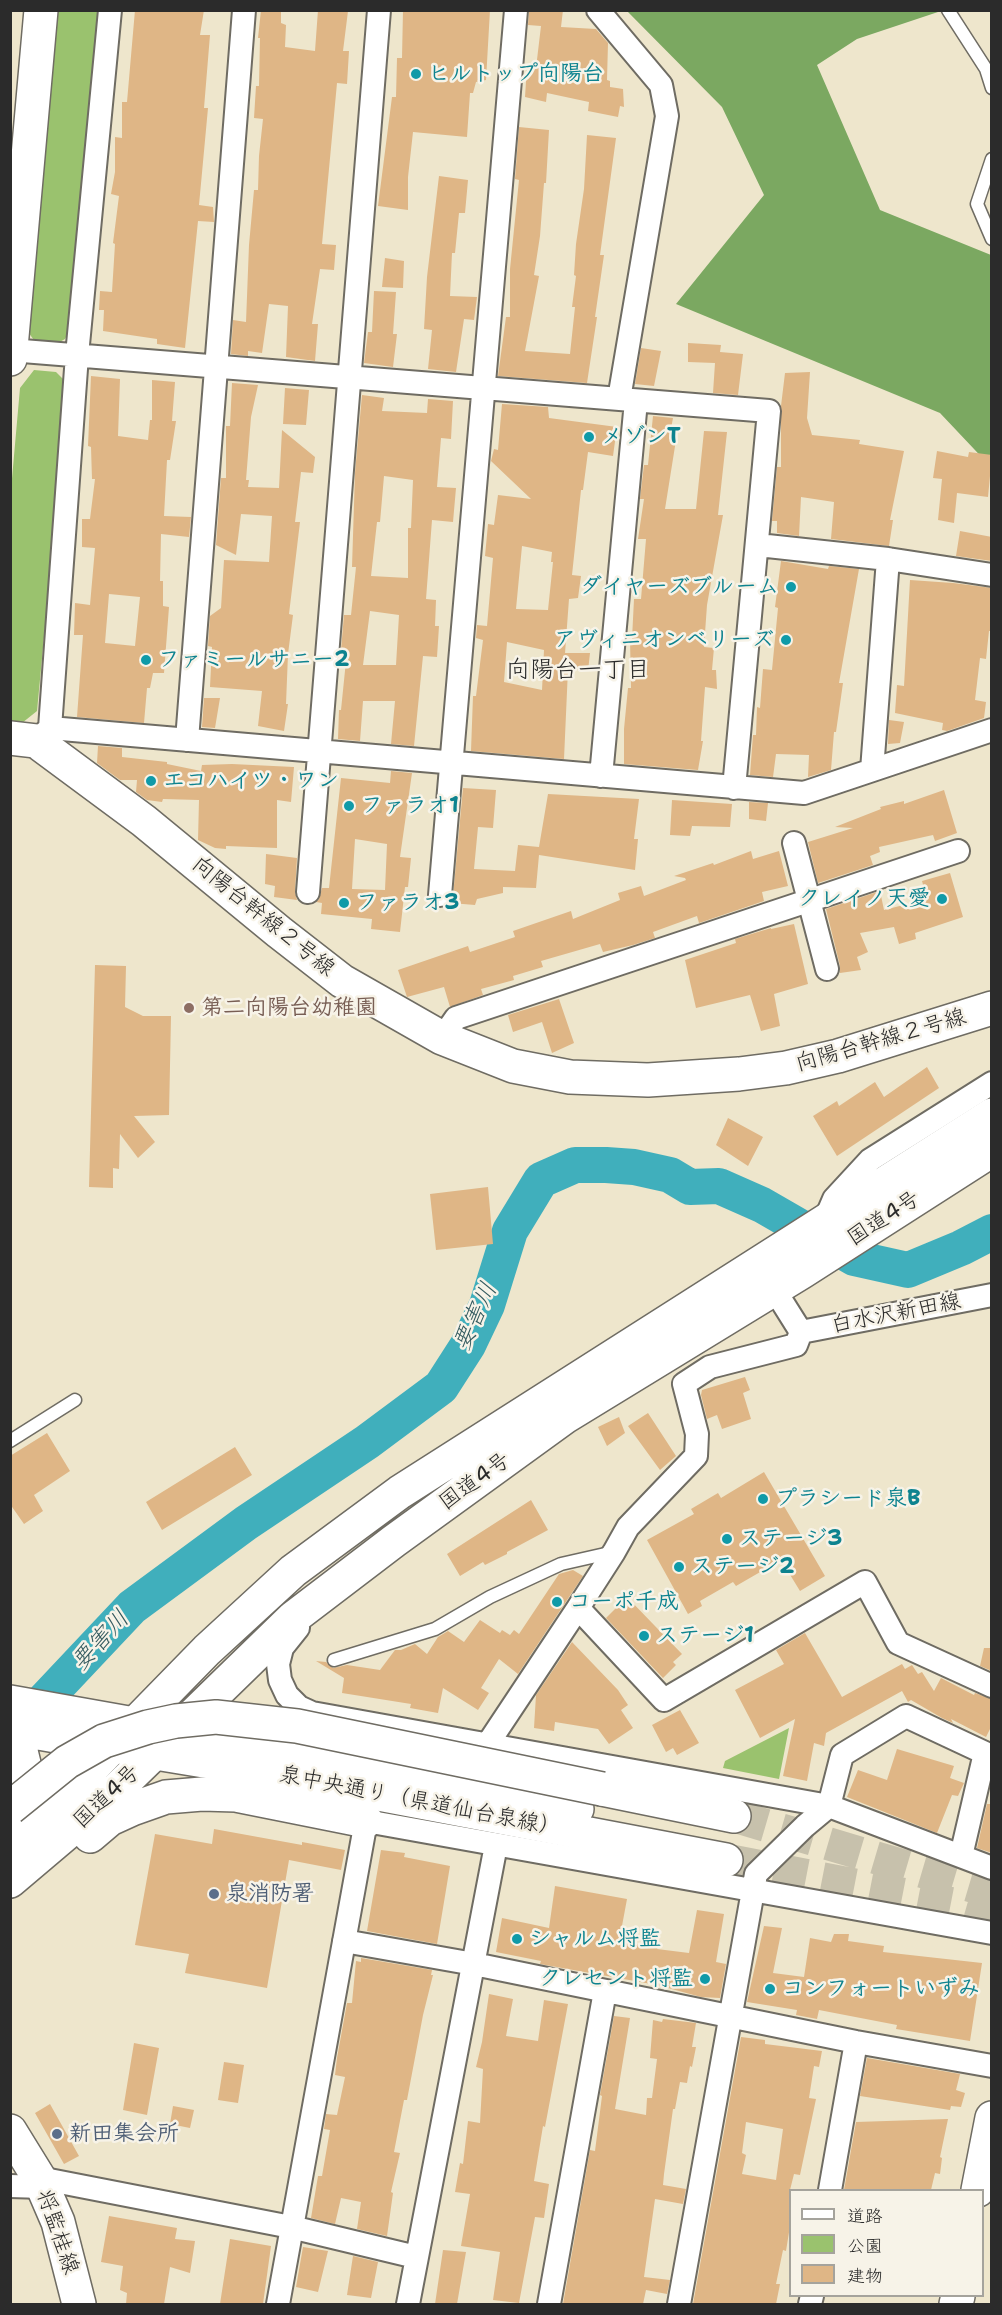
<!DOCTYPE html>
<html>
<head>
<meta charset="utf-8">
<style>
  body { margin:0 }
  #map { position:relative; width:1002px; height:2315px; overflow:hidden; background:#eee6cc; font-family:"Shantell Sans","Klee One",sans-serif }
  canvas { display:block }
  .frame { position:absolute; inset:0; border:12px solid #2b2b2b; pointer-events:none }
  .legend { position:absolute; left:789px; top:2189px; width:195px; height:108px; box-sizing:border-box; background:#f7f3e8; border:2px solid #a5a39c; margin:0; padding:8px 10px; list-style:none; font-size:18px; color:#2b2b2b }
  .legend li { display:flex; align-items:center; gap:12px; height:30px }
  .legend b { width:30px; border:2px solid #a5a39c }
</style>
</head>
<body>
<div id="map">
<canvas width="1002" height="2315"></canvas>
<div class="frame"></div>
<ul class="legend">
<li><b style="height:8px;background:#fff"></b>道路</li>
<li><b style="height:16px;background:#9ac26e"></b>公園</li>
<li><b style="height:16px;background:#dfb686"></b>建物</li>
</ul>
</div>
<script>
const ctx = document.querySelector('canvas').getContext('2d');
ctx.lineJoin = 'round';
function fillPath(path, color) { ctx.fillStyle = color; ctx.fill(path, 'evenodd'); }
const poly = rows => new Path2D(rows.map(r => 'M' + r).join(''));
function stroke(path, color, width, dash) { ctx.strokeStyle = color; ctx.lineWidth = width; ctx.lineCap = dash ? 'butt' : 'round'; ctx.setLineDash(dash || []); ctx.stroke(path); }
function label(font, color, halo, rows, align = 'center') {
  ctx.font = font + ' "Shantell Sans","Klee One",sans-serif'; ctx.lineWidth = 5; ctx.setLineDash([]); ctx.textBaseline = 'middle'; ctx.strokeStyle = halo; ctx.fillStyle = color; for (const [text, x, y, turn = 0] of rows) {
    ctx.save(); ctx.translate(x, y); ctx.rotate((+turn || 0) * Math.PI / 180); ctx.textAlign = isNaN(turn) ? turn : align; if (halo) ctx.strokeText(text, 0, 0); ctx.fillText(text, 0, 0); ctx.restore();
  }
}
fillPath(poly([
  [55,11,101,11,71,328,65,339,56,344,36,343,26,329],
  [34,370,56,372,64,380,66,405,37,711,22,723,11,722,10,501,20,388],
  [789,1728,779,1779,723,1768,725,1761]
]), '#9ac26e');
fillPath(poly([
  [627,11,941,11,857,39,817,65,880,210,991,255,991,467,940,413,676,304,764,195,722,107]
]), '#7ba861');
stroke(poly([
  [18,1728,132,1607,246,1523,367,1442,441,1387,468,1345,487,1305,510,1231,541,1180,575,1165,606,1165,634,1167,670,1175,690,1187,719,1186,762,1205,854,1258,908,1270,961,1248,992,1232]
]), '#40afbc', 36);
fillPath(poly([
  [135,10,204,10,200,35,210,35,204,108,208,108,199,205,213,207,214,222,198,221,185,348,157,344,157,339,103,331,104,310,99,310,100,291,112,292,115,244,113,243,119,196,111,194,115,172,115,137,122,138,122,102,127,102],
  [261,10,281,10,281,23,286,25,285,47,315,51,318,10,348,11,343,51,349,51,347,84,337,83,322,244,336,245,334,270,320,269,312,324,318,324,315,361,286,357,288,306,269,304,262,353,248,351,248,356,231,354,233,320,246,322,249,245,254,190,258,190,259,156,263,119,254,118,256,86,259,86,260,38,258,38],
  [403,10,490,10,486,80,476,82,473,93,470,93,467,137,413,132,408,177,408,210,378,206,392,97,396,97,397,58,402,58],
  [529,10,563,10,561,27,596,29,608,43,607,80,610,81,610,87,623,89,624,107,620,106,618,117,588,111,589,102,547,93,546,102,525,97,527,66,536,68,541,26,528,25],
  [519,127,549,130,546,183,544,183,540,236,534,275,539,276,525,351,570,354,575,307,572,307,576,276,574,275,576,244,584,189,587,135,616,138,600,255,604,255,595,317,597,317,587,383,498,376,506,317,510,317,510,269,519,180,515,179],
  [439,176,468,180,465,213,459,213,455,253,452,253,450,296,477,297,474,320,464,319,456,372,428,369,432,330,424,329,427,277],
  [385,258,404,261,403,288,382,287],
  [374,291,396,292,393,334,397,334,393,367,364,363,368,332,372,332],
  [688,343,721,345,720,352,743,354,738,395,713,393,715,363,688,362],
  [641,348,661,351,654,386,635,384],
  [810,372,807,418,812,435,860,440,859,444,904,451,890,520,893,520,889,546,831,539,834,502,801,497,799,536,777,533,777,521,772,521,777,467,781,467,781,406,785,373],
  [91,376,120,379,118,436,148,440,150,420,152,420,152,380,175,382,172,421,176,421,170,460,167,460,164,516,191,517,189,537,161,534,160,581,163,581,163,606,169,607,164,673,153,673,150,688,147,688,144,723,77,717,83,635,74,635,75,603,90,605,95,548,82,547,82,519,90,519,95,479,92,479,91,447,88,446],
  [109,594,140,597,135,646,105,643],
  [232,383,258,385,251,417,246,480,249,480,248,487,279,488,282,430,315,457,313,473,301,472,295,522,300,522,289,614,293,615,288,654,286,704,288,704,284,731,258,726,262,691,210,687,212,647,208,646,210,616,221,608,224,560,269,562,272,516,241,514,236,555,216,545,221,478,226,478,226,426,230,426],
  [285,388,309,390,306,425,283,424],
  [362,395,384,398,382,411,427,413,428,399,453,401,451,439,441,438,437,487,456,488,453,522,432,520,426,599,436,600,435,626,439,626,437,657,423,656,414,746,391,744,395,701,363,701,360,741,338,739,339,710,341,710,347,651,341,650,344,615,351,615,356,567,352,567,355,473],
  [384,476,413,480,411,528,408,528,408,578,371,576,377,522,380,522],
  [370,611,399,615,396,665,363,665],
  [502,404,548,407,549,418,617,427,613,456,588,452,583,490,581,490,572,575,581,576,578,598,569,599,565,653,590,653,588,671,568,669,564,759,471,751,473,696,476,696,483,640,476,638,477,625,487,626,493,558,485,556,488,524,494,525,498,495,531,499,491,461,494,449,498,450],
  [522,546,552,552,551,562,553,562,548,610,516,609],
  [507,642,544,650,542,690,504,682],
  [653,416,673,418,669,439,676,440,665,509,696,509,704,431,727,432,718,515,723,515,707,605,704,647,714,648,712,670,716,670,717,689,705,687,701,741,703,741,698,770,624,764,624,729,628,688,631,688,630,639,632,639,634,599,641,599,646,539,638,539,644,499,640,499,644,465,648,465],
  [937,451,968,457,969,452,992,455,988,497,957,493,954,523,938,520,942,479,933,478],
  [960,531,992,537,992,561,956,556],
  [781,561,828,569,829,566,859,569,839,683,843,683,836,732,834,732,831,770,808,777,809,755,776,754,773,777,750,775,753,735,756,735,757,707,760,708,763,669,772,670,778,608,775,607],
  [910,580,953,583,992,588,992,631,989,631,986,659,980,658,975,700,986,702,984,718,947,731,942,730,943,723,895,713,897,685,904,686],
  [204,698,220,698,215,728,202,727],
  [889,720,904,722,900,743,888,744],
  [98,746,122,748,122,757,167,762,167,764,201,771,202,765,232,764,294,767,291,802,277,800,277,848,226,846,226,849,215,848,198,840,199,800,163,799,162,802,147,800,136,792,137,780,120,780,97,763],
  [391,771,412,773,400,857,411,858,408,887,405,887,400,932,371,929,372,919,321,914,322,903,316,902,319,899,322,888,329,888,341,778,390,783],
  [355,839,387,844,385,890,352,889],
  [463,788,496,790,493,828,478,827,474,869,515,871,518,845,539,847,548,794,639,799,634,839,638,839,635,870,539,855,536,888,503,887,503,893,477,899,475,905,451,903,453,896],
  [944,790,957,833,935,841,933,835,879,847,880,852,870,856,873,865,818,883,808,842,853,828,835,827,881,809,880,807,904,801,904,804],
  [672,800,732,804,730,827,692,826,690,836,670,835],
  [749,802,768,803,766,821,749,819],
  [751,851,753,859,779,851,788,886,762,892,764,901,699,923,697,916,653,932,655,938,633,945,603,952,600,944,541,961,543,967,513,976,514,980,481,989,483,995,450,1007,444,987,407,997,398,970,468,946,470,952,515,937,513,931,571,911,573,919,620,900,618,893,641,886,644,896,686,880,685,878,674,876,713,863,714,865],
  [266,854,297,858,295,891,297,900,274,897,275,886,265,884],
  [950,873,963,917,915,933,916,939,899,944,894,927,860,933,868,952,857,957,861,970,840,973,840,966,826,909,880,891,884,910,927,899,922,881],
  [794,924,808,984,774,994,780,1026,761,1031,750,995,696,1008,685,960,736,943,735,939,771,928,771,929],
  [95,965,126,966,125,1007,143,1016,171,1016,169,1115,134,1116,155,1142,138,1158,120,1134,119,1169,113,1168,113,1188,89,1187],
  [559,999,574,1043,552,1053,542,1022,513,1032,508,1015],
  [927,1067,939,1088,837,1156,813,1116,837,1101,839,1106,875,1082,884,1097],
  [728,1118,763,1137,748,1166,716,1145],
  [488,1187,493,1244,436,1250,430,1194],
  [745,1377,750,1390,743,1393,751,1419,722,1429,717,1415,707,1419,701,1395,702,1390],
  [648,1413,676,1456,660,1470,628,1426],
  [619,1417,625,1433,607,1446,598,1427],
  [47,1433,70,1471,34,1495,43,1511,24,1524,10,1504,10,1456],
  [235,1447,252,1475,162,1530,146,1502],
  [764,1472,825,1576,800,1591,781,1560,736,1586,733,1582,700,1601,702,1606,688,1614,647,1540,694,1514,691,1509,718,1493,721,1498],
  [531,1500,548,1530,507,1552,507,1554,485,1565,483,1562,460,1576,447,1554],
  [573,1570,583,1576,518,1674,499,1659,481,1688,489,1693,478,1710,443,1688,438,1713,410,1708,411,1704,342,1693,344,1678,316,1661,326,1662,333,1668,347,1665,380,1670,395,1650,401,1650,415,1644,427,1654,438,1637,448,1631,464,1642,480,1620,500,1633,502,1630,510,1635,514,1630,519,1634,559,1574],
  [627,1597,682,1654,673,1662,676,1665,663,1678,606,1618],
  [805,1633,842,1697,902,1664,905,1669,912,1665,918,1674,922,1672,934,1691,941,1678,974,1695,975,1693,992,1699,992,1725,986,1737,951,1719,953,1723,942,1718,911,1700,908,1702,902,1691,826,1733,824,1746,814,1743,807,1781,783,1776,795,1719,760,1738,735,1690,784,1664,776,1650],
  [572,1642,618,1690,628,1705,621,1710,633,1728,609,1744,598,1729,555,1722,554,1731,534,1728,536,1695],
  [984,1648,992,1648,992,1671,980,1666],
  [680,1710,699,1743,677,1755,673,1748,666,1752,652,1725],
  [897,1749,954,1766,950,1778,964,1783,958,1796,952,1795,937,1833,847,1797,858,1770,887,1780],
  [987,1804,992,1804,992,1853,977,1848],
  [214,1829,302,1845,302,1842,345,1850,341,1870,289,1860,267,1988,185,1973,189,1954,135,1945,155,1834,212,1844],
  [381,1850,405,1853,404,1857,450,1866,437,1944,367,1931],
  [555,1886,627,1899,619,1942,658,1947,657,1949,689,1953,697,1910,724,1914,716,1962,726,1964,720,1998,701,1997,657,1985,540,1964,541,1961,496,1952,502,1918,549,1928],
  [764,1926,782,1928,773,1973,804,1977,810,1938,831,1942,834,1934,849,1934,848,1941,884,1946,883,1952,982,1963,970,2041,896,2029,897,2025,819,2010,817,2019,796,2015,797,2010,747,2002],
  [361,1958,432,1970,431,1975,433,1975,423,2015,407,2100,404,2100,394,2152,400,2153,391,2192,393,2193,387,2236,357,2229,361,2202,341,2198,335,2224,311,2218,318,2176,322,2176,330,2130,324,2129,326,2114,337,2115,345,2077,335,2075,337,2058,347,2003,352,2003,356,1961,361,1962],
  [489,1994,513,1999,506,2036,538,2041,544,2000,568,2004,545,2127,543,2126,534,2181,549,2184,544,2218,535,2217,519,2303,493,2300,500,2252,461,2246,470,2194,455,2192,460,2163,463,2164,468,2121,480,2123,483,2069,476,2067,482,2042],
  [614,2016,630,2018,615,2109,646,2115,647,2098,652,2098,657,2059,650,2058,653,2020,662,2022,663,2019,696,2023,692,2047,696,2047,692,2067,690,2066,687,2083,680,2082,675,2109,673,2109,664,2174,663,2185,686,2189,683,2204,655,2199,644,2277,670,2280,667,2294,646,2290,643,2304,563,2304,590,2150,595,2151,602,2096,600,2095],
  [741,2037,765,2040,765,2044,822,2051,819,2067,814,2066,809,2098,816,2099,800,2175,794,2174,790,2190,790,2226,786,2251,783,2250,776,2284,780,2284,776,2304,693,2304],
  [746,2122,783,2129,776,2180,742,2174,746,2155,742,2153],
  [134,2043,159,2048,147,2115,123,2110],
  [867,2058,960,2074,956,2090,965,2093,961,2107,951,2106,950,2110,860,2096],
  [224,2062,244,2065,238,2103,218,2100],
  [50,2104,79,2156,64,2164,35,2113],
  [173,2106,194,2110,190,2128,170,2124],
  [948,2119,940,2157,942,2158,940,2174,935,2173,931,2190,844,2190,856,2122],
  [109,2216,177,2228,175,2239,195,2241,190,2273,170,2267,164,2304,126,2304,127,2293,120,2290,123,2266,101,2262],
  [230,2239,271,2246,263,2304,220,2304],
  [303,2247,328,2251,318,2292,296,2287],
  [443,2250,466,2252,457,2304,435,2304],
  [353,2256,378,2262,371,2298,347,2295]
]), '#dfb686');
stroke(poly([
  [734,1816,992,1892],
  [726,1860,964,1906,992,1914]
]), '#c7c1ac', 33, [33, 16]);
const lane = poly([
  [948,10,986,69,992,88],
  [992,159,977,204,992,239],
  [10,1441,75,1400],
  [334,1660,435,1629,490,1597,561,1564,614,1552]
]);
const street = poly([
  [598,10,661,85,667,116,619,399],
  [10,350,769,411,734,788],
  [758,545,888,559,992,575],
  [50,728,77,355,110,10],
  [187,740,244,10],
  [36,741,50,728,804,793,992,730],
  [872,770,888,559],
  [601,776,636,401],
  [794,843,827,969],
  [308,892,379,10],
  [440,895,516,10],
  [442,1038,456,1018,958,851],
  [825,1220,834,1199,870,1160,992,1083],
  [774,1289,801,1332,796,1345,710,1367,684,1384,697,1434,696,1456,628,1527,614,1552,578,1608,664,1700,865,1582,898,1643,992,1686],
  [801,1332,992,1295],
  [298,1628,282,1648,278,1664,280,1680,287,1695,299,1707,312,1713,829,1806,992,1868],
  [487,1745,578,1608],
  [344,1941,474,1964,856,2042,992,2066],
  [39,2178,291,2227,416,2257],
  [10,2186,43,2187],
  [830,2190,856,2042],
  [278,2304,366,1821,992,1933],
  [408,2304,496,1845],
  [549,2304,605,1991],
  [679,2304,756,1874,805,1826,829,1806,842,1755,906,1716,985,1753,961,1856],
  [810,2304,812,2296]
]);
const secondary = poly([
  [10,359,41,10],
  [10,738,36,741,144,821,279,932,342,981,442,1038,513,1066,570,1077,648,1080,739,1074,786,1068,838,1056,992,1008],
  [10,1702,134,1724],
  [10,1728,113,1746],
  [10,1735,19,1743,28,1780,17,1817],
  [10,2131,39,2178,58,2222,79,2304],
  [978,2190,992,2118],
  [956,2304,958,2296]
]);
const primary = poly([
  [163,1728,231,1738,577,1809],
  [113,1746,210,1762,726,1860],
  [602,1789,734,1816]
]);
const highway = poly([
  [90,1836,110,1819,132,1809,166,1797,202,1794,236,1795,366,1821],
  [10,1842,80,1780,207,1650,293,1571,400,1492,992,1115],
  [10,1881,108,1798,293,1618,394,1541,565,1417,802,1272,992,1150]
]);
stroke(lane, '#6f6c63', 15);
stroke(street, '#6f6c63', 26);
stroke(secondary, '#6f6c63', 36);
stroke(primary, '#6f6c63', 36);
stroke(highway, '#6f6c63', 36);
stroke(lane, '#fff', 12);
stroke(street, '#fff', 22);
stroke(secondary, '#fff', 33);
stroke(primary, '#fff', 33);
stroke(highway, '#fff', 33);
const primaryBridge = poly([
  [10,1808,67,1762,104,1741,148,1727,176,1721,216,1717,297,1726,602,1789]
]);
stroke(primaryBridge, '#6f6c63', 36, []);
stroke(primaryBridge, '#fff', 33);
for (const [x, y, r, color] of [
  [416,74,6,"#0f9aa8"],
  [589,437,6,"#0f9aa8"],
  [791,587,6,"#0f9aa8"],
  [786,640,6,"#0f9aa8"],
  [146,660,6,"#0f9aa8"],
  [151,781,6,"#0f9aa8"],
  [349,806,6,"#0f9aa8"],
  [942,899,6,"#0f9aa8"],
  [344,903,6,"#0f9aa8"],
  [189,1008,6,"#8d6e63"],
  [763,1499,6,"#0f9aa8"],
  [727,1539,6,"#0f9aa8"],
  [679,1567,6,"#0f9aa8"],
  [557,1602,6,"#0f9aa8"],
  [644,1636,6,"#0f9aa8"],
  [214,1894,6,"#5c6f8a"],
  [517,1939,6,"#0f9aa8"],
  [705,1979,6,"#0f9aa8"],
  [770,1989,6,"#0f9aa8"],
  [57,2134,6,"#5c6f8a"]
]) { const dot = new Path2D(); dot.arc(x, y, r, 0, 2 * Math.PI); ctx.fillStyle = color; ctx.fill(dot); stroke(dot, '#f7f3e8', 2); }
label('bold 22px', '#0d838f', '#f7f3e8', [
  ["ヒルトップ向陽台",428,74],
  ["メゾンT",601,437],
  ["ダイヤーズブルーム",779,587,"right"],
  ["アヴィニオンベリーズ",774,640,"right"],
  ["ファミールサニー2",158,660],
  ["エコハイツ・ワン",163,781],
  ["ファラオ1",361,806],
  ["クレイノ天愛",930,899,"right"],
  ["ファラオ3",356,903],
  ["プラシード泉B",775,1499],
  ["ステージ3",739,1539],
  ["ステージ2",691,1567],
  ["コーポ千成",569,1602],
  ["ステージ1",656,1636],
  ["シャルム将監",529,1939],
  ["クレセント将監",693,1979,"right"],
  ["コンフォートいずみ",782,1989]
], 'left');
label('22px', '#2b2b2b', '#f7f3e8', [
  ["向陽台幹線２号線",263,917,39],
  ["向陽台幹線２号線",881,1041,-16],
  ["国道4号",884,1219,-33],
  ["白水沢新田線",896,1314,-11],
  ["国道4号",475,1482,-36],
  ["国道4号",107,1797,-43],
  ["泉中央通り（県道仙台泉線）",420,1802,11],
  ["将監桂線",57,2232,71]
]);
label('bold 22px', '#785e54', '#f7f3e8', [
  ["第二向陽台幼稚園",201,1008]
], 'left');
label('bold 22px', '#4e5e75', '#f7f3e8', [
  ["泉消防署",226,1894],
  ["新田集会所",69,2134]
], 'left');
label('24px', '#2b2b2b', '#f7f3e8', [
  ["向陽台一丁目",578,671]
]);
label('italic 24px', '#32595e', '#f7f3e8', [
  ["要害川",476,1317,-65],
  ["要害川",101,1641,-47]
]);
</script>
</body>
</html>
